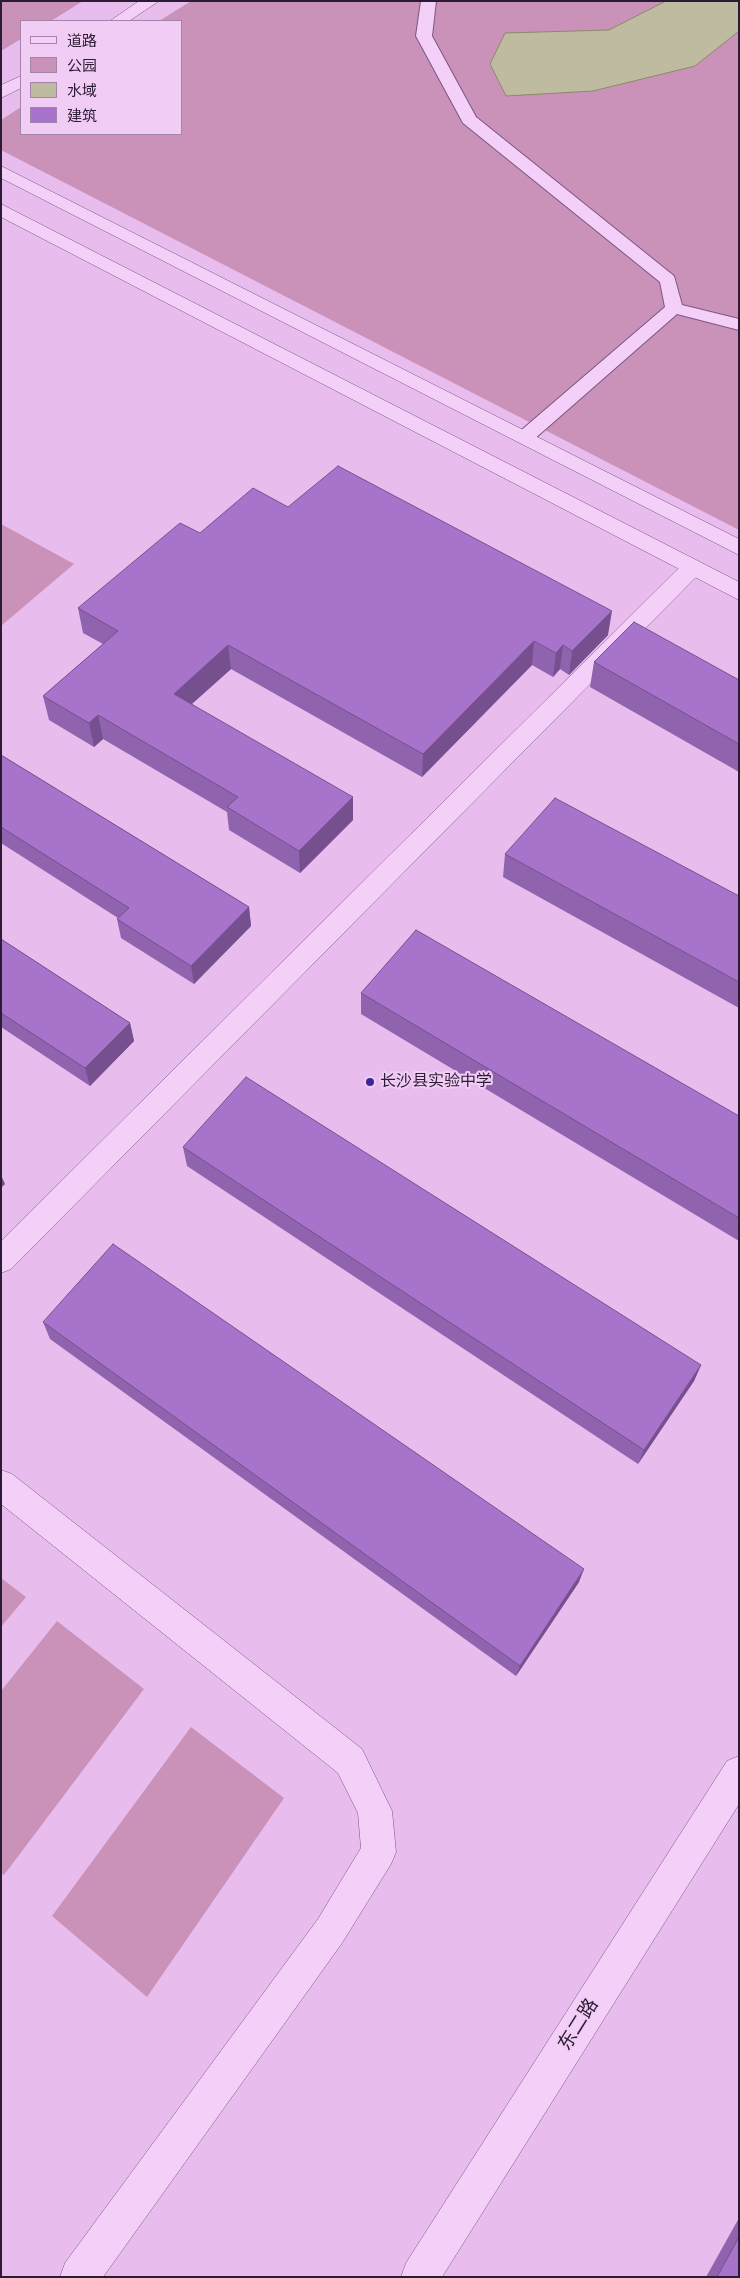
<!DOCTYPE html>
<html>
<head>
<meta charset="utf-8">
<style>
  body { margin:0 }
  #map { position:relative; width:740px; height:2278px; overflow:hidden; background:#e8bded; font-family:"Source Serif 4","Noto Sans SC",serif }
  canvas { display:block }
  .frame { position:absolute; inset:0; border:2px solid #2c1b34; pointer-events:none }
  .legend { position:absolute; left:20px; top:20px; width:162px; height:115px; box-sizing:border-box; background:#f1cdf5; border:1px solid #a286a8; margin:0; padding:6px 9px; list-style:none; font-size:15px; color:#2c1b34 }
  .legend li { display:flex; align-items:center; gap:10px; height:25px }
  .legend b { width:25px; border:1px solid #a286a8 }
</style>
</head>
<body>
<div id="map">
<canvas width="740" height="2278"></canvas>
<div class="frame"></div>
<ul class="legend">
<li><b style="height:6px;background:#f4d0f8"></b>道路</li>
<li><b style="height:14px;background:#ca92b9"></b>公园</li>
<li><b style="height:14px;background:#bebba1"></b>水域</li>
<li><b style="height:14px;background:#a873cb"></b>建筑</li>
</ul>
</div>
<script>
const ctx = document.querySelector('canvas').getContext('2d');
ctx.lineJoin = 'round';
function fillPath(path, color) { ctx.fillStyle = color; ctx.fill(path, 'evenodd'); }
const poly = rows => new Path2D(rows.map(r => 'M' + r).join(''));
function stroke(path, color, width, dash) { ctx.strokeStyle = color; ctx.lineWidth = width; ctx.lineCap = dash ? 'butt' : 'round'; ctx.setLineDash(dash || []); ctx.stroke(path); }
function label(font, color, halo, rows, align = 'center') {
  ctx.font = font + ' "Source Serif 4","Noto Sans SC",serif'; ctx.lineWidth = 4; ctx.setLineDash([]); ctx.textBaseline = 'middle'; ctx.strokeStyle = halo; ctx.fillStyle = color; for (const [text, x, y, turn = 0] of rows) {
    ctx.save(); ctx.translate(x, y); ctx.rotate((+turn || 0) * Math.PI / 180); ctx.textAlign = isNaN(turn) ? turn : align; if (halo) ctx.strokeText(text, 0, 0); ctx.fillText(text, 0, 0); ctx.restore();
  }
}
fillPath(poly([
  [1,1,83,1,51,21,21,21,21,39,1,51],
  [191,1,739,1,739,530,1,150,1,120,21,107,21,134,181,134,181,21,159,21],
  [1,524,74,564,1,626],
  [1,1578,26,1597,1,1627],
  [57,1621,144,1689,4,1875,1,1873,1,1691],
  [191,1727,284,1798,147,1997,52,1916]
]), '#ca92b9');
const water = poly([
  [666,1,739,1,739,31,695,66,593,91,506,96,490,64,505,33,609,30,666,1]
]);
fillPath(water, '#bebba1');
stroke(water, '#8c8969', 1);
const service = poly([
  [421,1,436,1,432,36,476,117,674,276,682,305,739,319,739,330,677,314,532,441,525,443,518,441,516,437,518,433,665,307,660,282,463,123,416,36,421,1]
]);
const minor = poly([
  [139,1,159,1,129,21,110,21,139,1],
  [21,76,21,88,1,98,1,85,21,76],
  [692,560,700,563,703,568,700,573,11,1269,1,1273,1,1241,684,563,692,560],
  [1,1470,12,1474,362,1749,392,1811,396,1852,391,1864,342,1943,103,2277,60,2277,65,2263,318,1919,361,1848,358,1813,338,1773,1,1504,1,1470],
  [739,1756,739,1804,442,2277,401,2277,406,2263,727,1761,739,1756]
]);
const tertiary = poly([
  [1,166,739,539,739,555,1,178,1,166],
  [1,204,739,582,739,600,1,217,1,204]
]);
stroke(service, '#785785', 2);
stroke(minor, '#785785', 1);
stroke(tertiary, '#785785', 1);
fillPath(service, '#f4d0f8');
fillPath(minor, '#f4d0f8');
fillPath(tertiary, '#f4d0f8');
fillPath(poly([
  [288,507,608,635,569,675,560,669,553,677,532,665,422,777,231,669,192,704,353,820,300,873,229,830,227,812,103,739,94,747,49,720,43,696,103,644,83,633,78,608,200,533],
  [594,662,739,680,739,772,590,687],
  [1,755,249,907,251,926,194,984,121,938,117,919,118,918,1,843],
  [505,854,739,896,739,1008,503,877],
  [1,939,130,1023,134,1041,90,1086,1,1027],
  [361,993,739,1116,739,1241,361,1014],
  [183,1147,701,1365,694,1381,638,1464,187,1166],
  [43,1322,579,1582,516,1676,50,1339],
  [739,2218,739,2277,706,2277]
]), '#9063af');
fillPath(poly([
  [612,611,608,635,569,675,572,651],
  [534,641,532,665,422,777,423,754],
  [228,645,231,669,177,717,174,694],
  [563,645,560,669,553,677,556,653],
  [98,715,103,739,94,747,89,723],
  [353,797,353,820,300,873,299,851],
  [249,907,251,926,194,984,191,966],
  [130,1023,134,1041,90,1086,85,1068],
  [1,1175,5,1184,1,1188],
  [701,1365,694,1381,638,1464,644,1450],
  [584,1569,579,1582,516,1676,520,1666]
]), '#76508e');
const building = poly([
  [338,466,612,611,572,651,563,645,556,653,534,641,423,754,228,645,174,694,353,797,299,851,227,807,238,797,98,715,89,723,43,696,118,631,78,608,180,523,200,533,253,488,288,507,338,466],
  [634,622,739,680,739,744,594,662,634,622],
  [1,755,249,907,191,966,117,919,129,908,1,827,1,755],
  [555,798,739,896,739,982,505,854,555,798],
  [416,930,739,1116,739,1218,361,993,416,930],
  [1,939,130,1023,85,1068,1,1013,1,939],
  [246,1077,701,1365,644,1450,183,1147,246,1077],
  [113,1244,584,1569,520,1666,43,1322,113,1244],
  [739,2237,739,2277,717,2277,739,2237]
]);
fillPath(building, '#a873cb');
stroke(building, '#76508e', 1);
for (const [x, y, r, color] of [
  [370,1082,5,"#3b2793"]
]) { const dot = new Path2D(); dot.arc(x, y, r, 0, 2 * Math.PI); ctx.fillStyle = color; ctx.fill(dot); stroke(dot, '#f1cdf5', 2); }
label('16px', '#2c1b34', '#f1cdf5', [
  ["长沙县实验中学",380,1082]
], 'left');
label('19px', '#2c1b34', '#f1cdf5', [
  ["东二路",579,2025,-58]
]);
</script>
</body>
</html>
